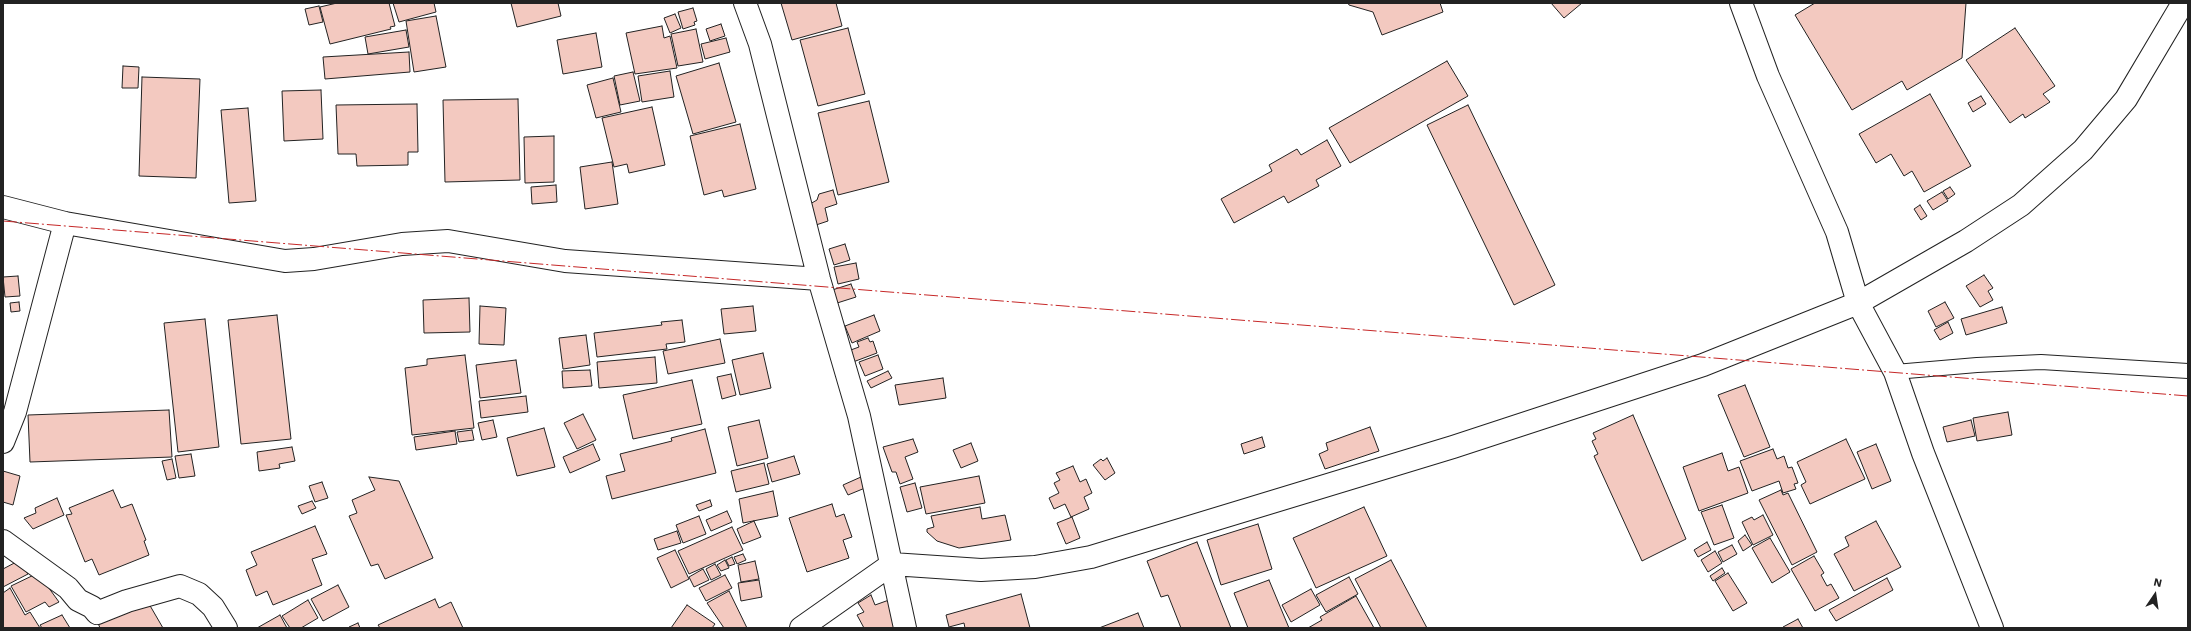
<!DOCTYPE html>
<html>
<head>
<meta charset="utf-8">
<style>
  body { margin:0 }
  #map { position:relative; width:2191px; height:631px; overflow:hidden; background:#fff; font-family:"Work Sans",sans-serif }
  canvas { display:block }
  .frame { position:absolute; inset:0; border:4px solid #222; pointer-events:none }
  .north { position:absolute; left:2135px; top:575px; width:40px; height:40px; -webkit-text-stroke:3px #fff; paint-order:stroke; rotate:13deg; font-size:11px; font-weight:700; line-height:16px; text-align:center; color:#222 }
  .north::after { content:''; display:block; margin:auto; width:14px; height:18px; background:#222; clip-path:polygon(50% 0,100% 100%,50% 72%,0 100%) }
</style>
</head>
<body>
<div id="map">
<canvas width="2191" height="631"></canvas>
<div class="frame"></div>
<div class="north">N</div>
</div>
<script>
const ctx = document.querySelector('canvas').getContext('2d');
ctx.lineJoin = 'round';
function fillPath(path, color) { ctx.fillStyle = color; ctx.fill(path, 'evenodd'); }
const poly = rows => new Path2D(rows.map(r => 'M' + r).join(''));
function stroke(path, color, width, dash) { ctx.strokeStyle = color; ctx.lineWidth = width; ctx.lineCap = dash ? 'butt' : 'round'; ctx.setLineDash(dash || []); ctx.stroke(path); }
const building = poly([
  [337,3,389,3,395,26,390,27,391,29,330,44,320,7,337,3],
  [393,3,434,3,436,12,399,22,393,3],
  [511,3,558,3,561,16,517,27,511,3],
  [781,3,836,3,842,26,792,40,781,3],
  [1348,3,1440,3,1443,12,1382,35,1373,12,1349,5,1348,3],
  [1551,3,1582,3,1564,18,1551,3],
  [1815,3,1966,3,1962,58,1907,90,1902,81,1852,110,1795,15,1815,3],
  [319,6,323,22,309,25,305,9,319,6],
  [693,8,697,21,694,22,695,25,683,29,678,12,693,8],
  [675,14,681,28,670,33,664,18,675,14],
  [436,16,446,67,414,72,406,21,436,16],
  [721,24,725,36,710,41,706,29,721,24],
  [662,26,664,38,670,36,677,68,635,74,626,33,662,26],
  [848,28,865,94,818,106,800,40,848,28],
  [2015,28,2055,86,2043,94,2050,102,2025,118,2023,114,2010,123,1966,60,2015,28],
  [696,29,703,62,678,66,671,34,696,29],
  [406,30,409,47,368,54,365,37,406,30],
  [596,33,602,67,563,74,557,40,596,33],
  [726,38,730,52,705,59,701,44,726,38],
  [409,52,410,72,325,79,323,57,409,52],
  [1447,61,1468,96,1350,163,1329,128,1447,61],
  [719,63,736,122,693,134,676,76,719,63],
  [123,66,139,67,138,88,122,88,123,66],
  [670,71,674,97,642,102,638,76,670,71],
  [633,72,640,101,620,105,614,76,633,72],
  [142,77,200,79,196,178,139,176,142,77],
  [613,78,621,112,596,118,587,85,613,78],
  [321,90,323,139,284,141,282,91,321,90],
  [1930,94,1971,166,1924,192,1912,171,1904,176,1891,154,1876,163,1859,134,1930,94],
  [1981,96,1986,104,1973,112,1968,103,1981,96],
  [518,99,520,180,445,182,443,100,518,99],
  [869,101,889,182,838,195,818,113,869,101],
  [417,104,418,152,408,152,408,165,357,166,356,154,338,154,336,105,417,104],
  [1468,105,1555,285,1514,305,1427,125,1468,105],
  [652,107,665,165,629,173,627,164,614,167,602,118,652,107],
  [248,108,256,201,229,203,221,110,248,108],
  [740,124,756,189,724,197,722,190,704,195,690,136,740,124],
  [554,136,554,182,525,183,524,137,554,136],
  [1327,140,1341,166,1316,180,1319,186,1288,203,1284,196,1234,223,1221,199,1272,171,1269,165,1297,149,1301,155,1327,140],
  [612,162,618,204,585,209,580,167,612,162],
  [556,185,557,202,532,204,531,187,556,185],
  [1950,187,1955,194,1948,199,1943,191,1950,187],
  [833,190,837,204,825,208,828,221,816,225,810,204,817,200,819,194,833,190],
  [1942,192,1948,201,1933,210,1927,201,1942,192],
  [1920,205,1927,216,1921,220,1914,209,1920,205],
  [845,244,850,260,834,265,829,249,845,244],
  [856,263,859,279,838,284,834,267,856,263],
  [1984,275,1993,288,1988,291,1993,300,1980,307,1966,286,1984,275],
  [18,276,20,296,5,297,3,277,18,276],
  [851,284,856,297,834,304,829,291,851,284],
  [469,298,470,332,424,333,423,300,469,298],
  [19,302,20,311,11,312,10,303,19,302],
  [1945,302,1954,318,1936,327,1928,311,1945,302],
  [480,306,506,308,504,345,479,344,480,306],
  [753,306,756,331,724,334,721,309,753,306],
  [2002,307,2007,323,1966,335,1961,319,2002,307],
  [277,315,291,439,241,444,228,320,277,315],
  [874,315,880,331,852,343,845,326,874,315],
  [205,319,219,447,178,452,164,323,205,319],
  [682,320,685,342,666,344,667,349,597,357,594,333,662,325,661,322,682,320],
  [1948,322,1953,333,1940,340,1934,330,1948,322],
  [586,335,590,365,563,369,559,338,586,335],
  [868,338,870,342,873,341,877,353,853,362,848,351,859,347,857,342,868,338],
  [720,339,725,363,668,374,663,351,720,339],
  [763,353,771,388,740,395,732,360,763,353],
  [465,355,474,428,412,435,405,368,427,365,427,359,465,355],
  [878,355,883,369,865,376,859,362,878,355],
  [655,357,657,383,599,388,597,362,655,357],
  [516,360,521,393,480,398,476,365,516,360],
  [590,370,592,386,563,388,562,371,590,370],
  [888,371,892,378,871,388,867,381,888,371],
  [731,374,736,395,722,399,717,377,731,374],
  [943,378,946,398,899,405,895,385,943,378],
  [692,380,702,424,633,439,623,395,692,380],
  [1745,385,1770,447,1744,457,1718,395,1745,385],
  [526,396,528,412,481,418,479,401,526,396],
  [169,410,172,457,30,462,28,415,169,410],
  [2008,412,2012,435,1977,441,1973,418,2008,412],
  [583,414,596,440,577,449,564,423,583,414],
  [1633,415,1686,539,1642,561,1594,456,1598,454,1592,441,1596,439,1593,433,1633,415],
  [493,420,497,437,482,440,478,423,493,420],
  [759,420,768,458,737,466,728,427,759,420],
  [1971,420,1975,436,1947,442,1943,427,1971,420],
  [1370,427,1379,451,1325,469,1319,454,1328,450,1326,443,1370,427],
  [544,428,555,467,517,476,507,438,544,428],
  [705,429,716,473,612,499,606,476,625,471,620,454,672,441,671,438,705,429],
  [472,430,474,440,459,442,457,432,472,430],
  [455,431,457,444,416,450,414,437,455,431],
  [1262,437,1265,447,1244,454,1241,444,1262,437],
  [913,439,918,452,905,457,913,479,900,484,896,472,892,472,883,447,913,439],
  [1846,439,1865,479,1810,504,1801,485,1806,482,1797,462,1846,439],
  [971,443,978,461,961,468,953,450,971,443],
  [593,444,600,460,570,473,563,457,593,444],
  [1876,444,1891,481,1872,489,1857,452,1876,444],
  [292,447,295,461,279,464,280,468,259,471,257,452,292,447],
  [1773,449,1777,459,1784,456,1788,468,1792,467,1798,483,1794,484,1796,489,1783,493,1779,481,1752,491,1740,461,1773,449],
  [1722,453,1728,471,1739,467,1748,493,1699,511,1683,467,1722,453],
  [191,454,195,476,179,478,175,456,191,454],
  [794,456,800,474,772,482,767,464,794,456],
  [1107,458,1115,473,1105,480,1093,465,1101,459,1103,461,1107,458],
  [172,459,176,478,167,480,162,461,172,459],
  [764,463,769,484,736,492,731,471,764,463],
  [1073,466,1080,482,1086,479,1092,493,1084,497,1089,509,1071,517,1065,504,1054,509,1049,498,1059,493,1054,483,1060,480,1056,473,1073,466],
  [3,471,20,476,13,505,3,502,3,471],
  [979,476,985,503,926,514,920,487,979,476],
  [369,477,399,481,433,558,385,579,378,564,371,566,349,516,357,513,352,500,375,490,369,477],
  [861,477,865,488,848,495,843,485,861,477],
  [322,482,328,498,315,502,309,486,322,482],
  [915,483,922,508,907,512,900,487,915,483],
  [113,490,121,508,132,504,146,540,144,541,149,555,99,575,92,559,85,562,66,515,72,514,69,508,113,490],
  [1781,490,1783,495,1788,493,1817,552,1792,565,1759,500,1781,490],
  [773,491,778,516,743,523,739,499,773,491],
  [57,498,64,515,33,529,24,518,36,513,35,508,57,498],
  [710,500,712,506,699,511,696,505,710,500],
  [312,501,316,508,302,514,298,506,312,501],
  [832,504,836,517,844,514,852,537,843,540,849,558,807,572,789,518,832,504],
  [1722,505,1734,538,1714,545,1701,512,1722,505],
  [980,507,982,519,1005,515,1011,540,959,548,937,541,927,532,927,529,934,527,931,516,980,507],
  [1364,507,1387,556,1316,588,1293,538,1364,507],
  [727,511,732,522,711,531,706,520,727,511],
  [1763,515,1773,535,1753,545,1742,522,1752,517,1754,520,1763,515],
  [699,516,706,534,683,543,676,525,699,516],
  [1072,517,1080,538,1066,544,1057,523,1072,517],
  [754,521,761,537,743,544,737,529,754,521],
  [1876,521,1901,567,1854,591,1834,554,1849,546,1845,537,1876,521],
  [1258,524,1272,569,1221,585,1207,540,1258,524],
  [315,526,327,554,312,559,322,585,273,605,267,591,256,596,246,570,257,565,251,552,315,526],
  [732,527,743,550,689,574,678,551,732,527],
  [677,531,681,543,658,550,654,539,677,531],
  [1745,535,1752,545,1743,551,1738,541,1745,535],
  [1770,538,1790,572,1772,583,1752,548,1770,538],
  [1197,542,1231,628,1181,628,1168,595,1161,597,1147,561,1197,542],
  [1707,542,1711,550,1698,557,1694,550,1707,542],
  [1732,545,1737,554,1723,562,1718,552,1732,545],
  [675,550,689,579,671,588,657,558,675,550],
  [1715,551,1722,563,1708,572,1701,560,1715,551],
  [743,554,746,560,737,564,734,557,743,554],
  [1814,556,1824,573,1821,575,1827,586,1831,584,1839,598,1815,611,1791,569,1814,556],
  [732,557,735,564,729,566,726,560,732,557],
  [20,560,28,574,3,587,3,569,20,560],
  [725,560,729,568,721,571,717,565,725,560],
  [1391,560,1427,628,1381,628,1355,579,1391,560],
  [755,561,759,579,741,582,738,565,755,561],
  [715,564,721,575,711,580,706,569,715,564],
  [1722,568,1725,573,1713,581,1710,576,1722,568],
  [703,569,709,580,694,587,689,577,703,569],
  [38,573,59,602,49,607,45,602,26,612,11,586,38,573],
  [1728,573,1747,603,1733,611,1715,581,1728,573],
  [725,575,732,588,706,601,699,588,725,575],
  [1349,577,1358,594,1326,612,1316,595,1349,577],
  [1887,578,1893,590,1836,621,1829,610,1887,578],
  [759,580,762,597,741,601,738,583,759,580],
  [1269,580,1289,628,1248,628,1234,593,1269,580],
  [338,585,349,607,323,621,311,599,338,585],
  [10,588,25,615,30,612,40,628,3,628,3,593,10,588],
  [1311,589,1320,605,1291,622,1282,605,1311,589],
  [729,591,747,628,724,628,707,603,729,591],
  [1021,594,1030,628,965,628,964,623,949,627,946,615,1021,594],
  [871,595,875,605,889,600,897,628,864,628,857,615,864,612,858,603,871,595],
  [1356,596,1374,628,1308,628,1322,620,1320,617,1356,596],
  [145,597,163,628,100,628,98,623,145,597],
  [435,599,439,608,451,602,463,628,380,628,378,625,435,599],
  [308,600,318,618,301,628,290,628,282,616,308,600],
  [687,605,715,624,712,628,671,628,687,605],
  [1138,613,1144,628,1099,628,1138,613],
  [62,615,70,628,42,628,40,625,62,615],
  [280,615,287,628,257,628,280,615],
  [1798,619,1803,628,1784,628,1783,627,1798,619],
  [358,623,360,628,350,628,349,627,358,623]
]);
fillPath(building, '#f3c9c0');
stroke(building, '#222', 1);
const service = poly([
  [1895,372,1977,365,2041,362,2188,371]
]);
const minor = poly([
  [745,3,760,44,819,279,859,416,905,628],
  [1741,3,1768,76,1837,232,1858,303,1895,372,1923,453,1992,628],
  [3,207,65,223,285,261,314,259,402,244,448,241,565,261,819,279],
  [3,442,15,412,65,223],
  [3,541,68,588,78,600,92,607,97,613,127,601,180,586,199,594,213,607,226,628],
  [801,628,892,564,981,570,1035,567,1091,557,1453,447,1703,365,1858,303,1966,241,2021,205,2083,150,2126,99,2183,3]
]);
stroke(service, '#222', 16);
stroke(minor, '#222', 24);
stroke(service, '#fff', 14);
stroke(minor, '#fff', 22);
stroke(poly([
  [3,221,2188,396]
]), '#c62828', 1, [14, 3, 2, 3]);
</script>
</body>
</html>
